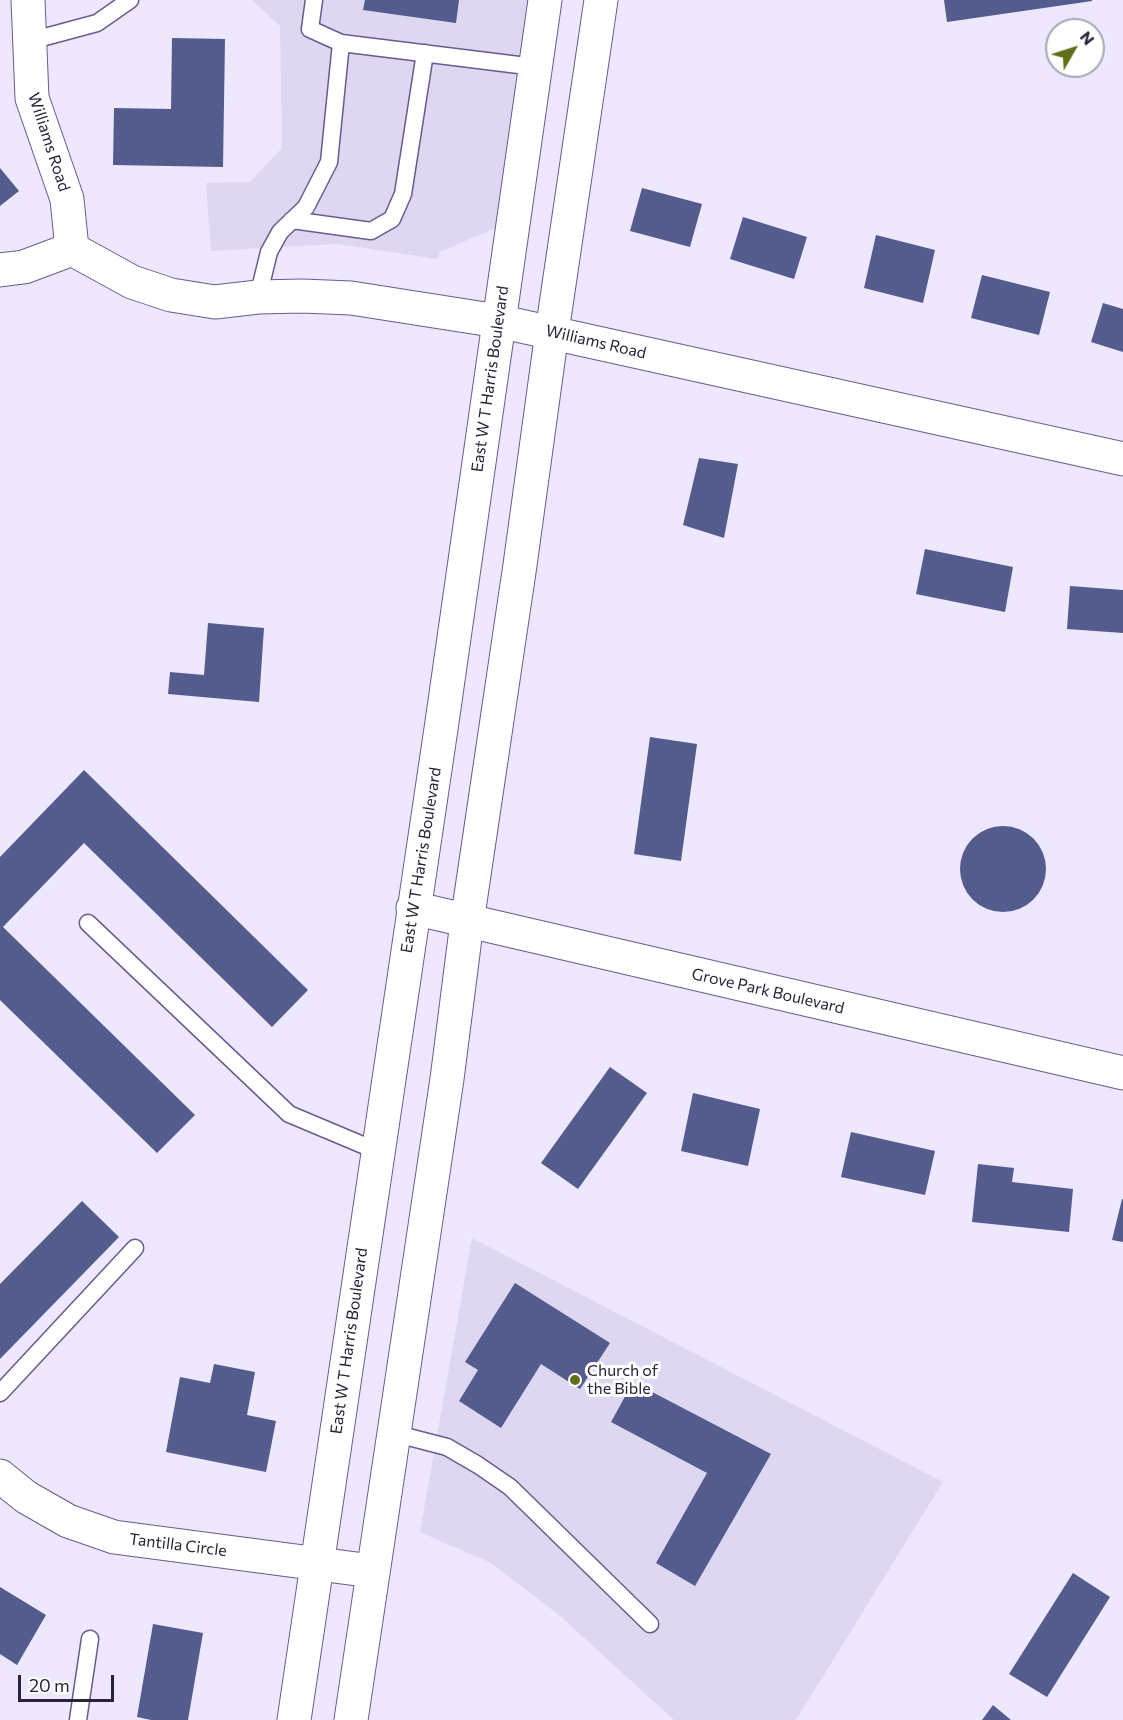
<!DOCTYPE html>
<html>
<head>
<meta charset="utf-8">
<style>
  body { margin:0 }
  #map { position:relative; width:1123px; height:1720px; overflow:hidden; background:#ede7ff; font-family:Commissioner,sans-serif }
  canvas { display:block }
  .north { position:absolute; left:1045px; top:18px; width:60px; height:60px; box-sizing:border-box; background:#fff; border:2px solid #a9a7af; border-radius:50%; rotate:51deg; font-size:16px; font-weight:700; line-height:24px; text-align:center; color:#292238 }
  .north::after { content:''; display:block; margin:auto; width:21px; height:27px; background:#626e18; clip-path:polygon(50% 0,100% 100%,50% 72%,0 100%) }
  .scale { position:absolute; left:18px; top:1675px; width:96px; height:27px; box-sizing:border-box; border:3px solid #292238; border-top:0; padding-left:8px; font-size:18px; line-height:21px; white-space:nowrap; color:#292238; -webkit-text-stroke:4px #fff; paint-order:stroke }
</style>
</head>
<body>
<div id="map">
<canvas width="1123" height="1720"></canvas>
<div class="north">N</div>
<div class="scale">20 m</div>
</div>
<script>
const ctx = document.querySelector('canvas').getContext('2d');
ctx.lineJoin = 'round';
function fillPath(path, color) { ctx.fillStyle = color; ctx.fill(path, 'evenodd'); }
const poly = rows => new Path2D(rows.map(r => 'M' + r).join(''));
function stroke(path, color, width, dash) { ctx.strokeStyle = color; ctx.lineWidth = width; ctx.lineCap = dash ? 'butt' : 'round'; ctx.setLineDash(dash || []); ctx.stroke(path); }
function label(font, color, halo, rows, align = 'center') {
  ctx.font = font + ' Commissioner,sans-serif'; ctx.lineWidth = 6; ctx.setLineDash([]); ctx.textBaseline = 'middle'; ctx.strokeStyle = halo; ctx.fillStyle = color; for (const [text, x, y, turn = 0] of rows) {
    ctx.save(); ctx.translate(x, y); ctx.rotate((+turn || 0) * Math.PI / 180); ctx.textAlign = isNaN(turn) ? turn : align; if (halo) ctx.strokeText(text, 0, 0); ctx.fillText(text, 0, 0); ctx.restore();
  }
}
fillPath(poly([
  [252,0,532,0,498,227,440,252,438,259,337,244,211,251,206,183,250,182,282,148,280,26],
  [472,1238,943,1482,796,1720,674,1720,559,1615,491,1563,420,1532]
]), '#ded7f1');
fillPath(poly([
  [365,0,459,0,456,23,363,10],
  [944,0,1092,0,1092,1,947,22],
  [172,38,225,39,223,167,113,165,114,108,171,109],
  [0,168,19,191,0,206],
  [642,188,702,204,690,247,630,231],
  [743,217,807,237,794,279,730,259],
  [876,235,935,250,923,303,864,288],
  [982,275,1050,292,1039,335,971,318],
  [1103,303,1123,309,1123,352,1091,342],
  [699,458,738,464,724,538,683,525],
  [925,549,1013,567,1005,612,916,594],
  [1070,586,1123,590,1123,633,1067,629],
  [208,623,264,628,259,702,168,694,170,672,204,675],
  [650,737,697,744,681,861,634,854],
  [84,770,308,990,272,1027,84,843,3,927,195,1115,157,1153,0,1000,0,857],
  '960 869a43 43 0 1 1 86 0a43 43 0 1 1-86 0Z',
  [610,1067,647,1093,578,1189,541,1163],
  [693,1093,760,1109,748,1166,681,1151],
  [851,1132,935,1151,925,1195,841,1177],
  [978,1164,1014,1168,1012,1182,1073,1189,1069,1232,972,1222],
  [1122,1199,1123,1199,1123,1242,1112,1240],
  [82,1201,119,1237,0,1359,0,1284],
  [515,1283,610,1343,580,1389,541,1364,501,1428,459,1401,478,1370,465,1362],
  [214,1364,255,1372,247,1415,276,1421,266,1472,166,1452,180,1377,210,1383],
  [633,1382,771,1454,695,1586,656,1563,707,1473,611,1422],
  [1073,1573,1110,1597,1047,1697,1009,1674],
  [0,1587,46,1615,17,1665,0,1654],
  [153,1624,203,1633,188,1720,151,1720,137,1717],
  [993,1705,1011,1720,982,1720]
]), '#545b8d');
const service = poly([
  [314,0,310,29,341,43,535,67],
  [30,41,97,23,130,0],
  [292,220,371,231,392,219,403,194,425,53],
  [258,297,269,252,280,232,306,207,329,162,341,43],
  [88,923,289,1114,377,1151],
  [0,1393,135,1248],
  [393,1433,447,1447,478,1465,510,1487,650,1624],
  [78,1720,90,1639]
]);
const minor = poly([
  [28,0,32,98,67,199,72,249,132,282,171,295,215,302,258,297,302,296,351,298,498,321,1123,459],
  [0,270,24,267,72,249],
  [413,908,1123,1073],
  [0,1476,26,1497,68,1521,114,1537,372,1571]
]);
const primary = poly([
  [294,1720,442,722,545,0],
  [351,1720,447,1079,467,922,520,565,552,332,601,0]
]);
stroke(service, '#6a5a8d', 19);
stroke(minor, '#6a5a8d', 35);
stroke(primary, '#6a5a8d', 35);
stroke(service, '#fff', 16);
stroke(minor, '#fff', 33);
stroke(primary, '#fff', 33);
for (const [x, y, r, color] of [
  [575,1380,6,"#626e18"]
]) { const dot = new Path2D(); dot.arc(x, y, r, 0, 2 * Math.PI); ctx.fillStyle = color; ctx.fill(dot); stroke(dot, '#fff', 2); }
label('16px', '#292238', '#fff', [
  ["Williams Road",49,142,72],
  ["Williams Road",596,342,13],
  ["East W T Harris Boulevard",490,379,-82],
  ["East W T Harris Boulevard",421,860,-81],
  ["Grove Park Boulevard",768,991,13],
  ["East W T Harris Boulevard",349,1341,-82],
  ["Tantilla Circle",178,1545,7]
]);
label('16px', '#292238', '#fff', [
  ["Church of",587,1371],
  ["the Bible",587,1389]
], 'left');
</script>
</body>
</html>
